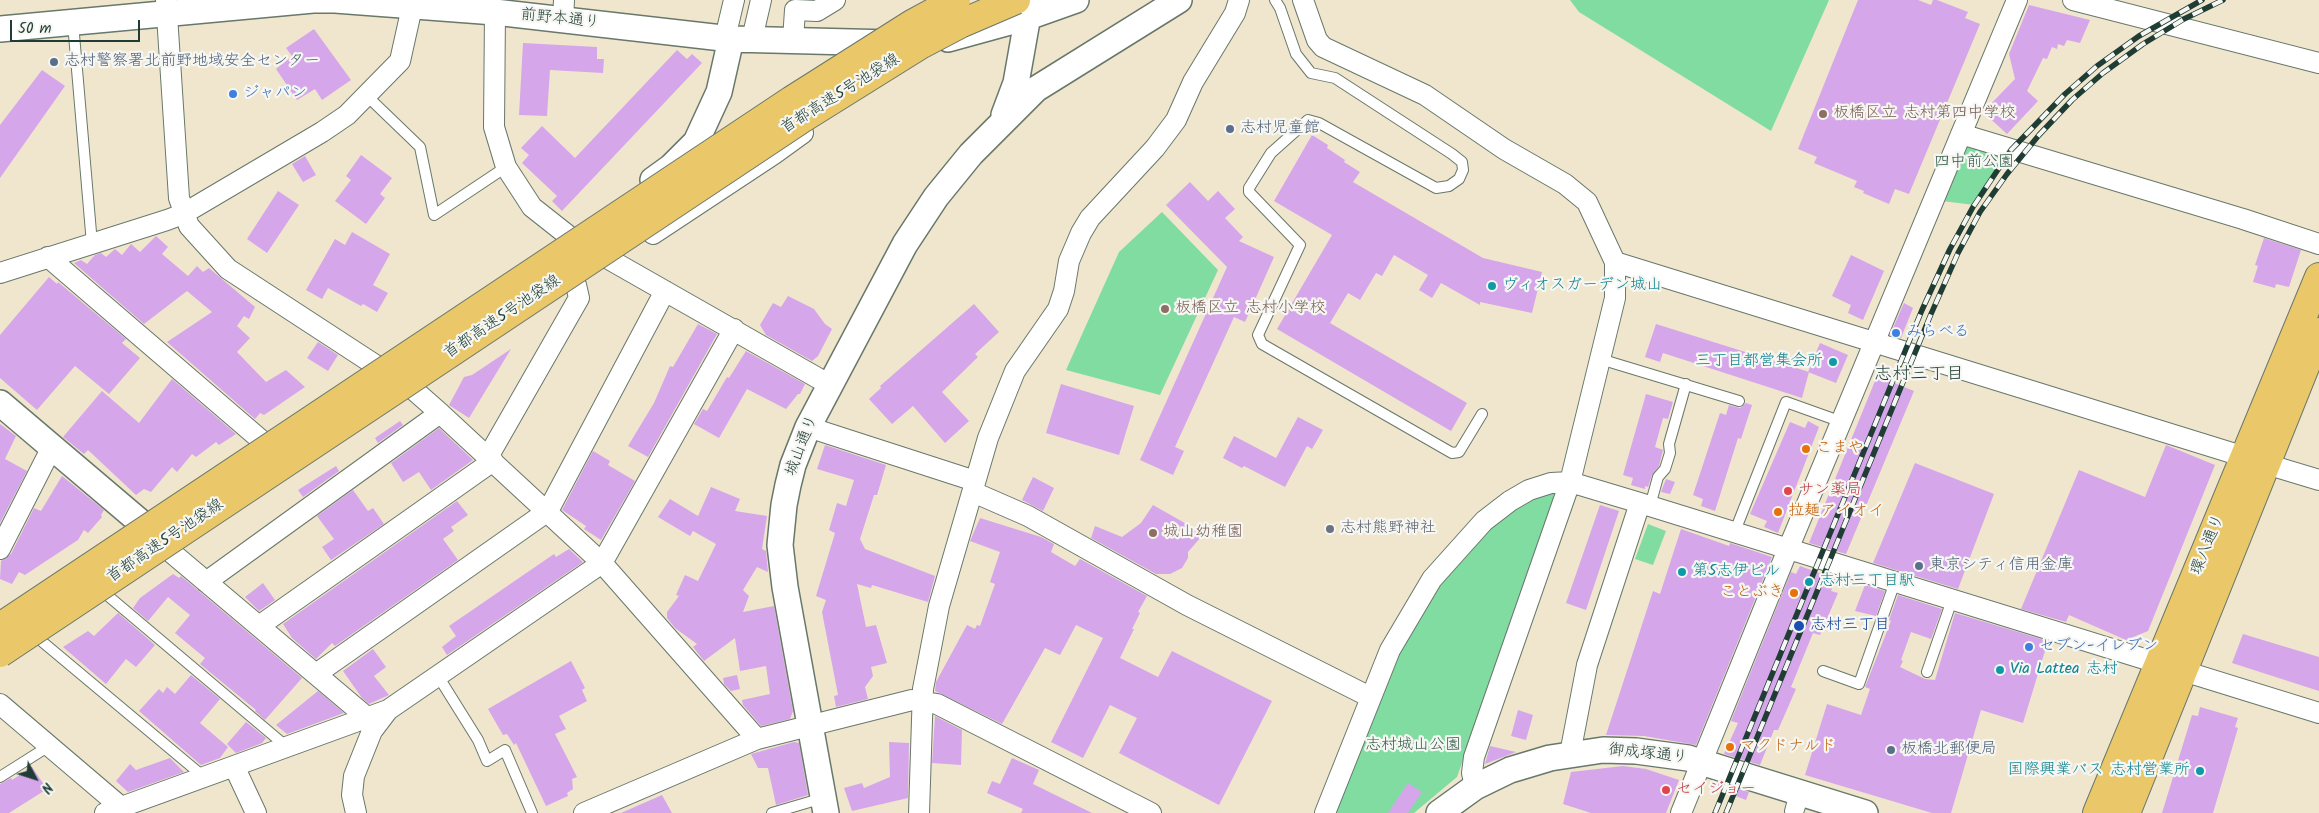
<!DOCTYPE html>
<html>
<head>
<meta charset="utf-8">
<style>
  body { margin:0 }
  #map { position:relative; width:2319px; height:813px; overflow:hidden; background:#efe6cd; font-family:Kalam,sans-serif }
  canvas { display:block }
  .north { position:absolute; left:10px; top:753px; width:50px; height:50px; -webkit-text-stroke:4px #f6f6f2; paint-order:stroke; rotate:130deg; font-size:14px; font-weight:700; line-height:20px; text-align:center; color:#1f3d34 }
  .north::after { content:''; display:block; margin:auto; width:18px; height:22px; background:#1f3d34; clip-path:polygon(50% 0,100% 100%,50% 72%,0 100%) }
  .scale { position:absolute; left:10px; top:20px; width:130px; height:22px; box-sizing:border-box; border:2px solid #1f3d34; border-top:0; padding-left:6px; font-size:15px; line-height:18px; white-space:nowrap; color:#1f3d34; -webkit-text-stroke:4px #f6f6f2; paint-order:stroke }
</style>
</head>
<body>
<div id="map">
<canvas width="2319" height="813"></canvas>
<div class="north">N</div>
<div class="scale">50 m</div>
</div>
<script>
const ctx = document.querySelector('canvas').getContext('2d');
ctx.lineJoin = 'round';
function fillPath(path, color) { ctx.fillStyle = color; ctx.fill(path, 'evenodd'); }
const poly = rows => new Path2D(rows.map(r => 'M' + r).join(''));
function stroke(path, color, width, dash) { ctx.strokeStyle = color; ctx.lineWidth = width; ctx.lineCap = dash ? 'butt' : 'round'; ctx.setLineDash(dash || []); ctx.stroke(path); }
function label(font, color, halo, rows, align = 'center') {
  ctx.font = font + ' Kalam,"Klee One",sans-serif'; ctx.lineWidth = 4.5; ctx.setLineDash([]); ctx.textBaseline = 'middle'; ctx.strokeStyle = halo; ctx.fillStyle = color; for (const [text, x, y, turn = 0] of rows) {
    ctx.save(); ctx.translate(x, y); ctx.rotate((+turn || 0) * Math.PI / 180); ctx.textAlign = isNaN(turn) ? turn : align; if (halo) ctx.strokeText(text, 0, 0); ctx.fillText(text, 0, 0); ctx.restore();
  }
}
fillPath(poly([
  [1570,0,1829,0,1771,131,1579,12],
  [1961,134,2011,150,1975,205,1933,200],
  [1162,212,1218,270,1160,395,1066,370,1119,252],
  [1554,488,1558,495,1457,777,1414,813,1333,813,1395,655,1430,594,1497,518],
  [1648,524,1666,531,1653,565,1635,559]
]), '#81dca2');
fillPath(poly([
  [1858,0,1918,0,1931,5,1933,0,1937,0,1968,12,1965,18,1980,24,1909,194,1895,189,1889,204,1863,193,1864,191,1854,187,1857,181,1814,163,1817,157,1798,149],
  [2029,5,2090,20,2080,43,2067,40,2064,46,2058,44,2057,49,2052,47,2047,59,2043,58,2027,91,2038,101,2007,134,1983,112,2015,79,2009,54],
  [314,29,351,80,322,100,315,89,297,100,276,69,292,56,286,48],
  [523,43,597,47,597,59,604,59,603,73,550,70,547,116,519,115],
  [677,50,687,59,692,54,702,63,562,211,552,201,557,196,522,163,529,155,521,148,542,126,575,158],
  [42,70,65,86,0,178,0,125],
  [1312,135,1328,145,1327,148,1345,160,1344,162,1360,172,1353,182,1483,258,1542,272,1532,313,1480,302,1480,305,1441,283,1432,298,1419,290,1428,275,1394,255,1382,276,1376,273,1360,300,1348,293,1330,323,1467,403,1451,431,1277,329,1332,235,1274,201],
  [361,155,392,178,380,194,385,198,366,224,335,201,351,180,346,176],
  [305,156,316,175,303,182,292,164],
  [1190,182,1208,201,1218,191,1235,209,1225,218,1243,237,1239,241,1274,257,1245,322,1234,317,1175,447,1184,451,1173,475,1140,460,1227,267,1166,205],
  [278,191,299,205,267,253,247,239],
  [352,232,390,254,373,285,388,293,377,312,363,304,361,306,328,288,322,299,306,290,335,239,345,245],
  [156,236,168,247,162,254,188,276,197,266,203,272,209,268,255,307,249,319,244,316,237,326,250,338,237,352,266,382,286,370,305,387,264,415,260,413,255,419,167,342,212,312,187,291,144,324,74,263,81,260,87,264,95,255,101,253,106,257,115,249,122,255,131,244,140,252],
  [2264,238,2301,250,2289,287,2276,284,2275,288,2253,282,2258,266,2255,265],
  [1851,255,1884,271,1863,320,1848,313,1851,305,1832,296],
  [49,277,57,284,58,282,126,339,122,343,140,358,109,394,75,366,37,410,0,378,0,335],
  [788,296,814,309,825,324,832,329,818,356,812,361,766,335,760,325,773,303,781,307],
  [1904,303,1913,308,1901,338,1890,335],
  [974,304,999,332,975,354,978,357,942,392,969,421,945,443,913,406,892,424,869,399,881,388,880,386],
  [698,324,717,334,648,457,628,446,654,403,670,366,673,367],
  [1656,324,1809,372,1802,398,1663,353,1660,362,1645,357],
  [318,342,338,355,328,371,307,358],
  [1820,343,1848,355,1836,383,1808,372],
  [511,349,469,418,449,405,464,377,472,375],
  [746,351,805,384,800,394,798,394,786,409,747,389,719,438,694,424,703,409,707,411,727,377,729,378],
  [1877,376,1914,391,1846,554,1809,543],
  [172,379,236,434,219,445,216,442,196,457,192,454,177,472,172,467,151,492,144,489,136,495,88,450,84,454,63,437,102,391,139,423],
  [1061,384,1134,406,1119,455,1046,433],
  [1646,394,1673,402,1668,419,1663,418,1655,447,1663,450,1659,466,1652,475,1648,487,1645,486,1645,489,1631,485,1633,478,1623,475],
  [1746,403,1752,405,1741,439,1738,438,1715,511,1701,506,1703,499,1693,495,1720,413,1726,415,1729,405,1740,408],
  [1298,417,1323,430,1312,449,1307,446,1285,487,1244,466,1242,468,1223,458,1234,436,1276,458],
  [400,421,403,425,378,443,375,438],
  [1808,421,1819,427,1778,533,1764,527,1767,521,1750,514,1790,422,1805,428],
  [0,424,16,436,5,459,27,471,0,523],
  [439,428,473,460,431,490,419,472,403,482,391,463],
  [825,445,886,465,877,495,874,495,860,539,865,549,935,576,928,602,872,585,871,588,857,584,866,627,876,625,887,663,871,667,873,676,865,687,868,699,836,707,834,696,838,695,822,612,826,600,816,596,835,533,829,530,837,503,846,506,854,480,817,469],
  [2166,445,2215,465,2148,631,2126,640,2069,615,2066,622,2021,609,2079,470,2145,497],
  [593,451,610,461,608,465,635,481,601,540,584,529,586,526,562,510],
  [1915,463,1994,494,1958,589,1873,563],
  [336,466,339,471,303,497,298,490],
  [62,476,104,510,101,515,102,517,88,533,84,530,78,540,43,563,25,575,19,572,12,584,0,579,1,561,11,554,34,508,41,511],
  [1033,477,1054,488,1043,511,1022,500],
  [1666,479,1675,482,1670,494,1661,492],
  [711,487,740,499,735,511,767,516,762,549,766,551,768,572,757,567,743,590,749,596,743,612,774,606,793,711,790,719,761,726,743,705,742,700,770,694,766,666,740,671,735,638,704,661,693,647,697,644,675,628,667,618,667,612,679,596,676,595,685,575,698,581,716,544,693,531,690,536,658,517,670,499,698,516],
  [353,490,368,511,373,508,384,524,331,560,322,547,334,539,317,516],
  [457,501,468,515,451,527,454,531,443,539,458,560,335,646,332,643,316,659,292,638,283,624],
  [1153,505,1190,526,1201,537,1188,552,1188,558,1182,568,1170,574,1156,574,1091,538,1095,526,1122,537,1141,523],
  [1600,505,1619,511,1586,610,1566,603],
  [980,518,1041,537,1054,544,1051,552,1075,566,1080,559,1147,596,1138,612,1140,613,1132,629,1134,629,1120,658,1158,677,1172,651,1272,701,1219,805,1119,753,1137,718,1110,705,1083,758,1051,742,1103,638,1076,625,1060,655,1045,648,1002,724,935,691,936,682,967,625,975,629,977,625,980,626,995,584,990,582,1000,552,970,541],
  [1681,529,1729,546,1730,543,1772,557,1696,745,1644,736,1606,735,1653,591,1660,594],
  [569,549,583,562,447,655,442,647,456,636,449,626,554,554,556,557],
  [1800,566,1836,579,1831,591,1838,593,1820,635,1813,633,1791,687,1796,689,1778,730,1774,730,1760,765,1724,754,1738,723,1731,721,1791,572,1796,574],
  [173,574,179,578,181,576,302,678,265,720,255,711,256,710,200,664,205,658,175,633,190,615,168,597,148,621,133,608,140,598],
  [263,583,275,600,259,611,245,597],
  [1865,585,1885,591,1876,616,1855,611],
  [1898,595,1942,609,1931,639,1911,632,1901,660,1903,661,1900,667,1925,679,1935,680,1955,613,2048,641,2023,723,1981,710,1951,813,1932,813,1805,775,1827,704,1861,715,1870,689,1865,687,1891,621,1889,620],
  [118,613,155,645,136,667,126,659,106,684,63,647,88,631,94,636],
  [2243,634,2319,657,2319,691,2232,663],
  [373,649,386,667,374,676,389,695,369,704,362,698,343,671],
  [571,661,585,688,582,690,587,701,559,716,566,729,555,734,577,777,572,779,573,789,567,793,568,796,546,806,516,743,514,745,507,734,503,735,488,709],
  [191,675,220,699,200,723,228,747,220,758,201,765,139,711,159,689,163,693,167,687,175,694],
  [737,675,740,689,731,691,724,684,723,678],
  [318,691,344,713,287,734,276,725],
  [2200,707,2238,718,2235,727,2238,728,2213,813,2162,813,2192,715,2198,716],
  [1518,710,1533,715,1526,740,1511,736],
  [935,716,962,730,961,765,932,763],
  [246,722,266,738,262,743,236,753,227,744],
  [794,742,799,743,808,795,776,805,768,768,758,768,751,754],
  [889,742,909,743,908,798,852,811,844,788,862,783,864,788,890,777],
  [1490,746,1516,752,1485,764],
  [170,758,184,772,128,792,116,781,130,764,136,770],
  [1012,758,1039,770,1033,784,1092,813,1021,813,1023,809,987,793,992,781,1000,784],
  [1623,766,1646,769,1679,780,1666,813,1591,813,1563,804,1571,772],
  [32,767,47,789,9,813,0,813,0,784,11,778,12,780],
  [1712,781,1749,792,1746,800,1710,786],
  [1408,783,1422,792,1408,813,1388,813],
  [662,795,672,813,621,813]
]), '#d6a6ea');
const service = poly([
  [1275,0,1280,8,1296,54,1311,73,1335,78,1452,154,1462,162,1463,170,1459,179,1449,186,1436,188,1319,123,1308,120,1271,153,1249,188,1249,192,1300,245,1258,335,1262,344,1452,453,1459,452,1482,414],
  [73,23,92,244],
  [366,95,420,147,434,215,506,167],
  [1600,359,1739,401],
  [1650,506,1658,477,1665,469,1670,453,1669,444,1686,384],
  [1735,531,1786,402,1842,422],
  [107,595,287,747],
  [39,639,204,777],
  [1823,671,1859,684,1895,582],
  [1927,672,1952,600],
  [438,676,478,740,487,761,505,750,532,813],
  [0,777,49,746],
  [1790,811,1795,792],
  [772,813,823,798],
  [1798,813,1804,794]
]);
const minor = poly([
  [166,0,179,198,189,226,228,269,415,391,440,413,602,563,757,739],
  [1303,0,1317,40,1323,47,1425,95,1504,149,1565,184,1587,202,1615,262,1615,298,1570,482,1474,757,1472,773,1475,787],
  [2073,0,2319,63],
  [495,12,494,127,506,167,532,207,570,237,830,385],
  [563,20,564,0],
  [725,38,734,0],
  [752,39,761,0],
  [793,40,795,10,817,11,835,0],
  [1961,134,2243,219,2319,244],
  [653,234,774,154,803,133],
  [48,257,261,440],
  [1615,262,2245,457],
  [0,273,167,220,183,214,322,132,347,115,400,61,412,7],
  [808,427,975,481],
  [488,457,579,298,576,285],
  [2266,464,2319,480],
  [973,492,1028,516,1187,605,1370,697],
  [0,549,52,447],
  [172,553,376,725],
  [206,582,440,413],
  [259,626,493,461],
  [316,674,548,511,665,291],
  [0,704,121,807],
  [1570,754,1587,665,1640,503],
  [234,766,256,813],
  [105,813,388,710],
  [356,813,352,795,354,776,372,731,388,710,602,563,734,329],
  [584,813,757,739,912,700,937,704,1151,813],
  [919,813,923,689,939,606,988,438,1015,371,1058,309,1064,291,1069,261,1081,233,1090,218,1155,148,1176,120,1193,82,1235,13,1239,0],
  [1325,813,1390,650,1432,579,1484,521,1510,501,1529,490,1551,483,1570,482,1640,503,2319,713],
  [1681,813,1784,559,2017,0]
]);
const tertiary = poly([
  [0,29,313,0,335,0,495,12,731,39,892,43],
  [948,39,1028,17,1076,0],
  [1004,115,1016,83,1030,4],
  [653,180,671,167,696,142,719,92,731,39],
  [0,403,139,521,161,543],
  [826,813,785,587,780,545,784,505,788,485,793,465,808,427,905,244,936,197,971,154,1036,89,1179,0],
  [1439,813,1475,787,1510,770,1550,758,1603,750,1636,751,1688,758,1865,813]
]);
const primary = poly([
  [2097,813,2319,277],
  [2126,813,2319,332]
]);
stroke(service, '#68786a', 12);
stroke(minor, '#68786a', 22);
stroke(tertiary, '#68786a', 28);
stroke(primary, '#68786a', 30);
stroke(service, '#fff', 10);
stroke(minor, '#fff', 20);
stroke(tertiary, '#fff', 25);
stroke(primary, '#eac769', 28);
const rail = poly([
  [1715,813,1922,310,1950,249,1973,207,2011,150,2065,94,2097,66,2139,36,2202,0],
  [1726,813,1931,314,1958,253,1980,212,2007,174,2039,135,2072,100,2103,73,2143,44,2184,19,2223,0]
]);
stroke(rail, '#1f3d34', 5.5);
stroke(rail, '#f6f6f2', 4, [11]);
const motorwayBridge = poly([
  [0,627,792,100,912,24,956,0],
  [0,653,803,118,920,45,960,24,1016,0]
]);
stroke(motorwayBridge, '#68786a', 30, []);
stroke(motorwayBridge, '#eac769', 28);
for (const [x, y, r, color] of [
  [54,62,5,"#5c6f8a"],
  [233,94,5,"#3f7fe0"],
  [1823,114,5,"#8d6e63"],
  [1230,129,5,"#5c6f8a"],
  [1492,286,5,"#0f9aa8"],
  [1165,309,5,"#8d6e63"],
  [1896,333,5,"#3f7fe0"],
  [1833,362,5,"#0f9aa8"],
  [1806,449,5,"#e8710a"],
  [1788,491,5,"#e0444e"],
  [1778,512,5,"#e8710a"],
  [1330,529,5,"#6b7280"],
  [1153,533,5,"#8d6e63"],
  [1919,566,5,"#5c6f8a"],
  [1682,572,5,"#0f9aa8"],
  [1809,582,5,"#0f9aa8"],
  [1794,593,5,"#e8710a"],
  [1799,626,6,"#1a4fb4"],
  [2029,647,5,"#3f7fe0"],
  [2000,670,5,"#0f9aa8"],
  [1730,747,5,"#e8710a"],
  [1891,750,5,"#5c6f8a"],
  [2200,771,5,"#0f9aa8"],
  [1666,790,5,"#e0444e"]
]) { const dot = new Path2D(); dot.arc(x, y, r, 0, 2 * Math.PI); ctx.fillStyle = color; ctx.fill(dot); stroke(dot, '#f6f6f2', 2); }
label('16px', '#1f3d34', '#f6f6f2', [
  ["前野本通り",560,20,6],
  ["首都高速5号池袋線",841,95,-32],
  ["首都高速5号池袋線",503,318,-34],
  ["城山通り",803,446,-69],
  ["首都高速5号池袋線",166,542,-34],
  ["環八通り",2209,545,-68],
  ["御成塚通り",1648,755,6]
]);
label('16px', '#4e5e75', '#f6f6f2', [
  ["志村警察署北前野地域安全センター",64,62],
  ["志村児童館",1240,129],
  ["東京シティ信用金庫",1929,566],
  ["板橋北郵便局",1901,750]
], 'left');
label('16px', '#366cbe', '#f6f6f2', [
  ["ジャパン",243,94],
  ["みらべる",1906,333],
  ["セブン-イレブン",2039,647]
], 'left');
label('16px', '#785e54', '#f6f6f2', [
  ["板橋区立 志村第四中学校",1833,114],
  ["板橋区立 志村小学校",1175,309],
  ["城山幼稚園",1163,533]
], 'left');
label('16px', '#335d4a', '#f6f6f2', [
  ["四中前公園",1974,163],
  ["志村城山公園",1413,746]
]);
label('16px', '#0d838f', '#f6f6f2', [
  ["ヴィオスガーデン城山",1502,286],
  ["三丁目都営集会所",1823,362,"right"],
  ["第5志伊ビル",1692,572],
  ["志村三丁目駅",1819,582],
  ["Via Lattea 志村",2010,670],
  ["国際興業バス 志村営業所",2190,771,"right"]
], 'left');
label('16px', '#c56008', '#f6f6f2', [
  ["こまや",1816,449],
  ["拉麺アイオイ",1788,512],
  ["ことぶき",1784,593,"right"],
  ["マクドナルド",1740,747]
], 'left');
label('16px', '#be3a42', '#f6f6f2', [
  ["サン薬局",1798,491],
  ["セイジョー",1676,790]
], 'left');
label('16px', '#5b616d', '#f6f6f2', [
  ["志村熊野神社",1340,529]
], 'left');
label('16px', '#164399', '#f6f6f2', [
  ["志村三丁目",1810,626]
], 'left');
label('18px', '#1f3d34', '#f6f6f2', [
  ["志村三丁目",1919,376]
]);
</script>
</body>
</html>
